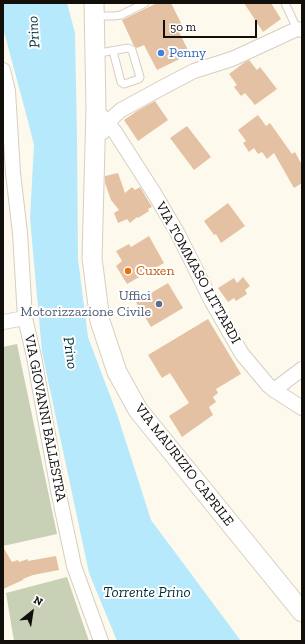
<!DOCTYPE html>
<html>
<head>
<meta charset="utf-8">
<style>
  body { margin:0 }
  #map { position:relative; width:305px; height:644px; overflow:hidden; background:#fef9ed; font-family:"Zilla Slab",serif }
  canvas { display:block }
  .frame { position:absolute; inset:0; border:4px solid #120f0a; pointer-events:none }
  .north { position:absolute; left:12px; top:592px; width:40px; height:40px; -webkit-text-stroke:3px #fff; paint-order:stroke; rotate:30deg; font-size:11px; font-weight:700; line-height:16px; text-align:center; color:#120f0a }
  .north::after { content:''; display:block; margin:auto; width:14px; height:18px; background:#120f0a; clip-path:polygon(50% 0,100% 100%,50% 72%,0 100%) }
  .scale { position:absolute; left:163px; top:20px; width:94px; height:18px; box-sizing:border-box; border:2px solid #120f0a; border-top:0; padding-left:5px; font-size:12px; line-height:14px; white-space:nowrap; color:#120f0a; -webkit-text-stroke:3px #fff; paint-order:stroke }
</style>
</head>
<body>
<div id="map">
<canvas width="305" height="644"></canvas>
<div class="frame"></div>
<div class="north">N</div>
<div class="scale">50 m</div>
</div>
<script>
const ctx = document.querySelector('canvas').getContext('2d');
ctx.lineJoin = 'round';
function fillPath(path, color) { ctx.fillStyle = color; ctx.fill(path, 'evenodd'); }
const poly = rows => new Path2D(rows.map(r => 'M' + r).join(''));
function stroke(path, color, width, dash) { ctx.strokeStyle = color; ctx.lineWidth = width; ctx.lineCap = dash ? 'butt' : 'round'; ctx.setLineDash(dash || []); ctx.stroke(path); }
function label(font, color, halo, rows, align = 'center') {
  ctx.font = font + ' "Zilla Slab",serif'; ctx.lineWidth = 4; ctx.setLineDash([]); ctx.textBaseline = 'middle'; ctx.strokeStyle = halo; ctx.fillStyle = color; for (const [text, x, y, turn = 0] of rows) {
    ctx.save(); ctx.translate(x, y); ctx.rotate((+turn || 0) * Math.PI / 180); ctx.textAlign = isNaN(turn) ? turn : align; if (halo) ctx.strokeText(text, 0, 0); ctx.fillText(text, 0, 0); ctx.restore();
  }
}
fillPath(poly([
  [17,344,57,534,3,546,3,347],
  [67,577,89,641,14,641,6,593]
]), '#c8d0b6');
fillPath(poly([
  [3,3,67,3,75,33,77,138,78,259,88,337,117,414,151,520,241,641,117,641,89,573,42,352,30,218,34,145,28,121,3,28]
]), '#b6e9fb');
fillPath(poly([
  [157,3,171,3,182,25,177,28,190,54,157,70,144,45,137,48,134,46,122,20],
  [244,3,271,3,281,19,263,32],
  [249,60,257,70,260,67,277,89,255,105,245,93,241,96,234,87,237,85,229,74,245,62],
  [155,101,168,120,138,141,124,120,137,111],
  [258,115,266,126,270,123,292,154,295,152,302,165,302,183,294,188,274,153,267,159,262,152,258,154,254,148,249,152,243,143,246,141,238,130],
  [187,126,211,157,194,170,170,138],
  [118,173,125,193,132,187,135,190,140,187,152,207,148,209,149,211,138,218,137,217,130,223,127,219,118,223,114,213,119,210,111,200,105,183,105,176],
  [228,203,245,226,221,243,216,234,214,235,204,221],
  [149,236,164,263,127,284,116,266,122,261,116,251,129,244,131,247],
  [243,277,250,286,245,290,247,294,236,301,234,298,228,302,218,288,234,278,237,283],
  [168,283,183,308,151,327,136,302],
  [208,319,241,374,216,389,218,393,213,397,216,402,209,407,213,415,182,437,169,416,189,403,170,373,162,378,148,355],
  [3,547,12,562,18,560,19,562,28,559,28,561,56,556,59,570,33,575,23,579,23,580,3,589]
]), '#e4c1a2');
const lane = poly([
  [285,3,297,29],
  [94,16,114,16,121,15,145,3],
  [95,55,105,52,128,48,132,50,140,77,139,79,124,84,121,82,113,51]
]);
const street = poly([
  [3,70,8,91,13,173,20,233,25,318,34,357,58,490,74,566,101,641],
  [96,109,103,118,115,132,154,193,177,232,212,302,242,354,268,385,274,390,302,408],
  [103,132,113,117,121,110,167,85,194,71,232,59,297,29,302,30],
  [3,322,25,318],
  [274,390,302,369]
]);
const secondary = poly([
  [94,3,96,109,92,258,100,321,117,372,138,410,302,612]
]);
stroke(lane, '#d5cfc1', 9);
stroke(street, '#d5cfc1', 16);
stroke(secondary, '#d5cfc1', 21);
stroke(lane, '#fff', 7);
stroke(street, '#fff', 14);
stroke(secondary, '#fff', 19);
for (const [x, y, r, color] of [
  [161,53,4,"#3f7fe0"],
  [128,271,4,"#e8710a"],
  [159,304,4,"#5c6f8a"]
]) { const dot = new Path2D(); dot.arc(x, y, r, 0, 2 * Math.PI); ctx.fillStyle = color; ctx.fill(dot); stroke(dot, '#fff', 1.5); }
label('14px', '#366cbe', '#fff', [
  ["Penny",169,53]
], 'left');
label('14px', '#c56008', '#fff', [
  ["Cuxen",136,271]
], 'left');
label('14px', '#120f0a', '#fff', [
  ["VIA TOMMASO LITTARDI",198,273,61],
  ["VIA GIOVANNI BALLESTRA",45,418,79],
  ["VIA MAURIZIO CAPRILE",184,465,52]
]);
label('14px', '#4e5e75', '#fff', [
  ["Uffici",151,296],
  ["Motorizzazione Civile",151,312]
], 'right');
label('italic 15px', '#002f3c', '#fff', [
  ["Prino",34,32,-94],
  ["Prino",70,353,82],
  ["Torrente Prino",147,593]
]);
</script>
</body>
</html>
